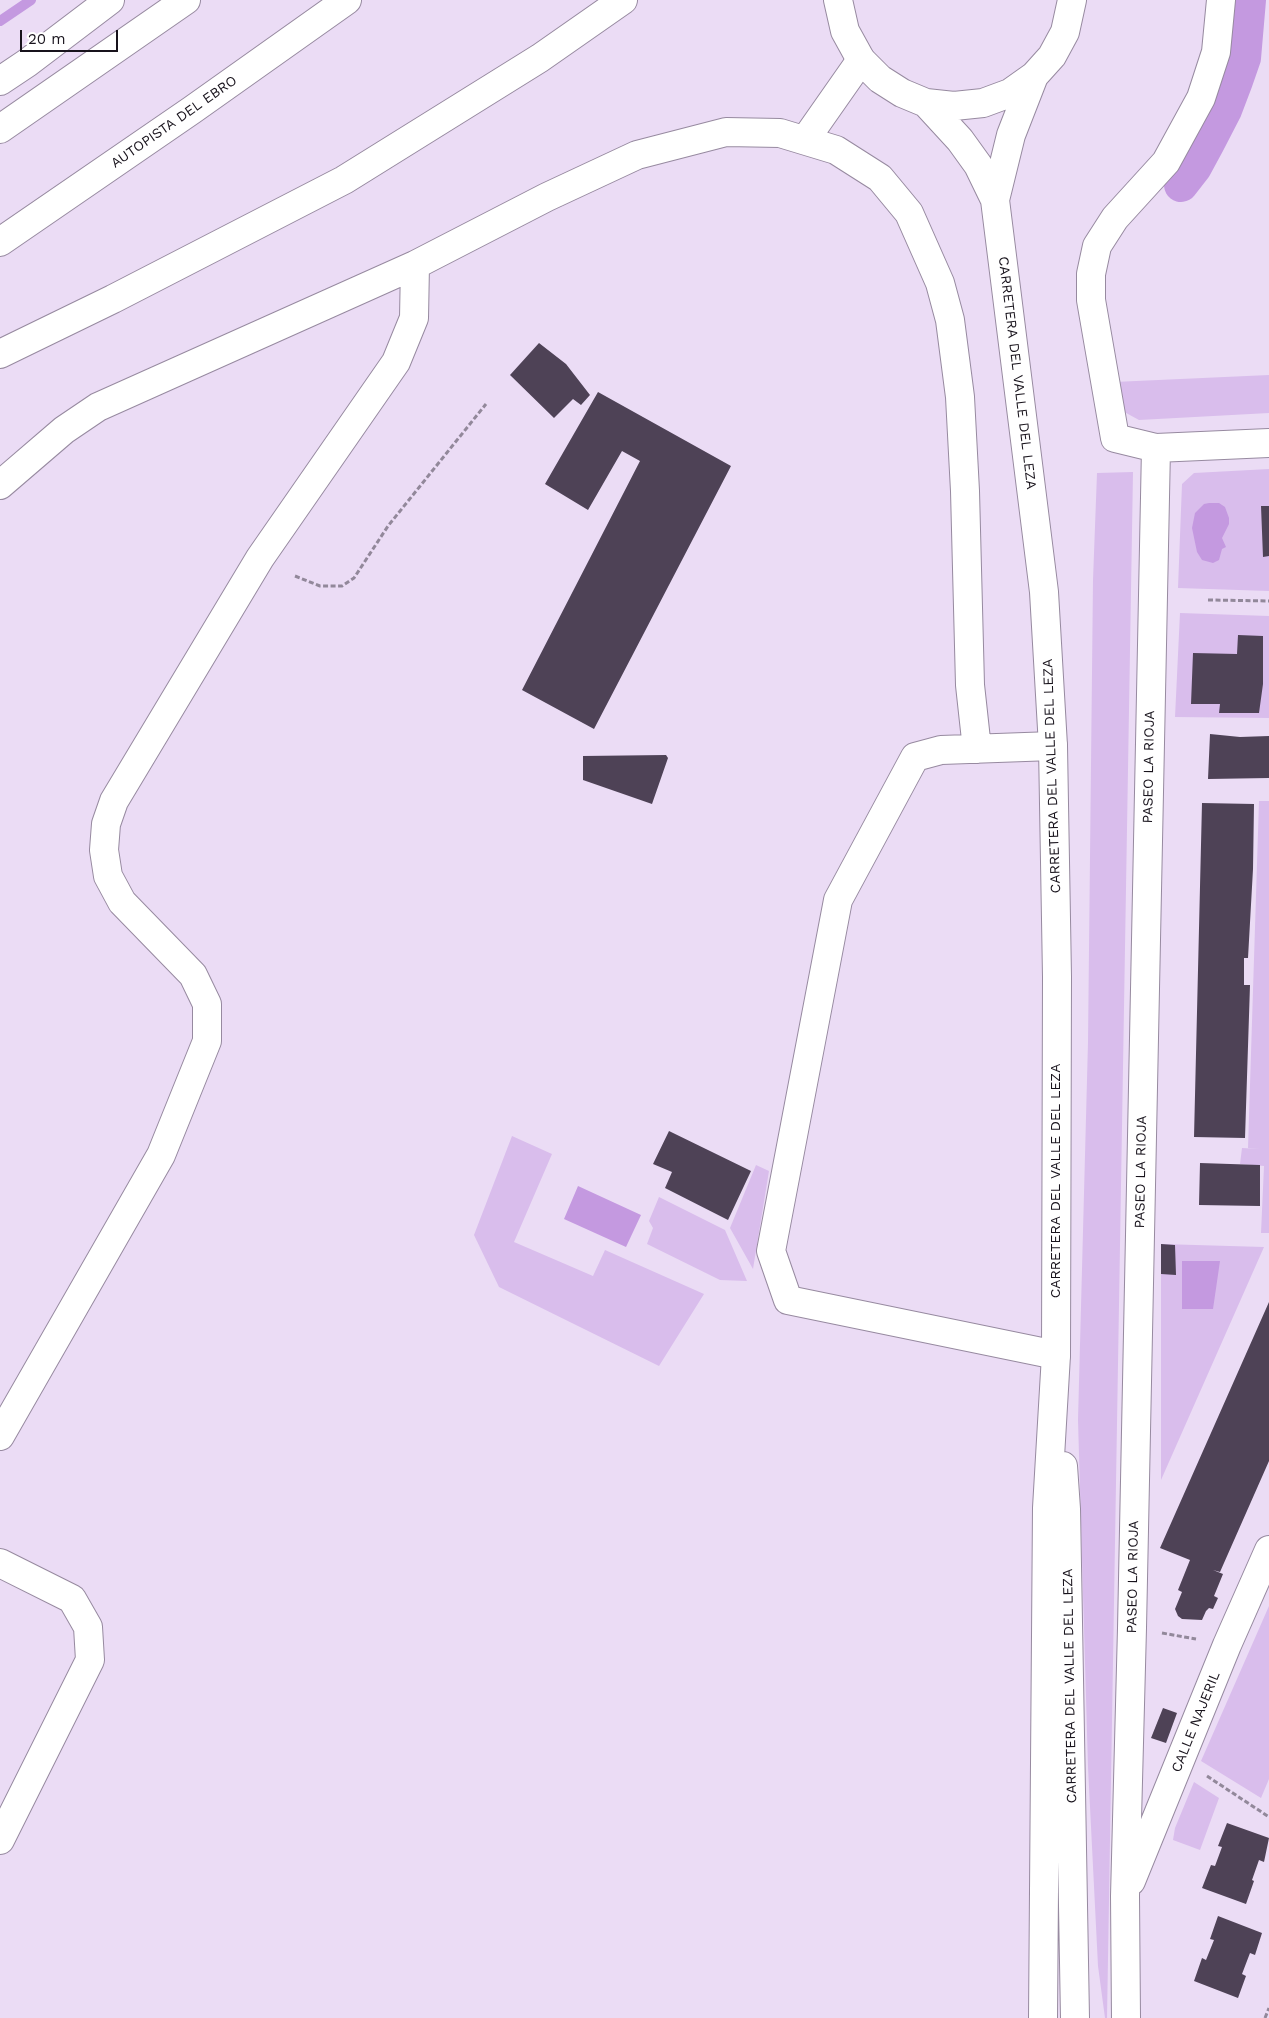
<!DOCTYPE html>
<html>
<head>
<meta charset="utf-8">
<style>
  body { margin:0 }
  #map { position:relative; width:1269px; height:2018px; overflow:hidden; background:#ebdcf5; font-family:"Work Sans",sans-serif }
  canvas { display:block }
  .scale { position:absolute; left:20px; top:30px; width:98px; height:22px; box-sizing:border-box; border:2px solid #18131c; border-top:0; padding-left:6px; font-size:15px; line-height:18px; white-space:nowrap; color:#18131c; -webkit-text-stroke:4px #fff; paint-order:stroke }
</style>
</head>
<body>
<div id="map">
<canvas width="1269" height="2018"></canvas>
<div class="scale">20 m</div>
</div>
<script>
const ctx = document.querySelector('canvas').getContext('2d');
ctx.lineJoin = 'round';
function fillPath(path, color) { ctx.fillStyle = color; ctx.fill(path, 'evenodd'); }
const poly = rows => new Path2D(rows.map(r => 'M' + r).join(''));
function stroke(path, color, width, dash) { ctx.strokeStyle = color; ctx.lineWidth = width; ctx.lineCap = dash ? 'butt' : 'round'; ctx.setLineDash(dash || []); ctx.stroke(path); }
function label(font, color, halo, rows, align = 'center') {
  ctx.font = font + ' "Work Sans",sans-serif'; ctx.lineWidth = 5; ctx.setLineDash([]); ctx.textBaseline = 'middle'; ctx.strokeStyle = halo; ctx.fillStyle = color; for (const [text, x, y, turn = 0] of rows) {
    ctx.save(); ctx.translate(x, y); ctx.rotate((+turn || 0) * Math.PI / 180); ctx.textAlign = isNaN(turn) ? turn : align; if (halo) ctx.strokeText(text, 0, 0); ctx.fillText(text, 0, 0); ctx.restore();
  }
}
fillPath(poly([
  [1269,375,1269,413,1139,420,1117,408,1114,382],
  [1269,469,1269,591,1178,588,1182,484,1194,473],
  [1133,472,1107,2018,1105,2018,1098,1966,1088,1767,1078,1420,1088,1042,1093,580,1097,473],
  [1180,613,1269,616,1269,718,1175,717],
  [1259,801,1269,801,1269,1233,1261,1233,1264,1166,1240,1164,1242,1148,1260,1149,1248,1148],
  [512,1136,552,1154,514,1242,593,1276,605,1250,704,1294,659,1366,499,1287,474,1235],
  [756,1165,769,1171,753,1269,730,1228],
  [659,1197,725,1230,747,1281,720,1280,647,1244,653,1228,649,1221],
  [1161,1244,1264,1247,1161,1480],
  [1269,1606,1269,1779,1261,1798,1201,1761],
  [1194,1782,1219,1798,1200,1850,1173,1840,1175,1828]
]), '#d9bdec');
fillPath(poly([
  [1209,503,1219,503,1225,507,1229,518,1229,524,1222,538,1226,547,1222,549,1219,560,1213,563,1202,560,1197,552,1192,528,1195,513,1204,504],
  [578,1186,641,1215,626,1247,564,1219],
  [1182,1261,1220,1261,1213,1309,1182,1309]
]), '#c499e0');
stroke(poly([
  [0,21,31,0]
]), '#c499e0', 10);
stroke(poly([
  [1181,185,1195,167,1208,143,1225,110,1236,81,1244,58,1249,0]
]), '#c499e0', 34);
fillPath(poly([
  [539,343,566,364,590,395,581,405,573,399,554,418,510,375],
  [598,392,731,466,594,729,522,690,640,461,622,451,588,510,545,484],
  [1261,506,1269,506,1269,556,1263,557],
  [1238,635,1263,636,1263,684,1259,713,1219,713,1220,704,1191,704,1193,653,1237,654],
  [1210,734,1240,737,1269,736,1269,778,1208,779],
  [666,755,668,758,652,804,583,780,583,756],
  [1202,803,1254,804,1253,869,1248,958,1244,958,1244,985,1250,985,1245,1138,1194,1137],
  [669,1131,751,1171,728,1220,665,1188,672,1172,653,1164],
  [1200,1163,1260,1165,1260,1206,1199,1205],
  [1161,1244,1175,1245,1176,1275,1161,1274],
  [1269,1302,1269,1461,1220,1572,1213,1570,1223,1574,1214,1596,1218,1598,1213,1609,1209,1608,1206,1611,1202,1620,1182,1619,1178,1616,1175,1609,1182,1592,1178,1590,1190,1560,1160,1548],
  [1163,1708,1177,1713,1166,1743,1151,1738],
  [1227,1823,1269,1838,1264,1862,1259,1860,1252,1880,1254,1881,1246,1904,1202,1888,1211,1865,1215,1866,1222,1847,1218,1846],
  [1218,1916,1262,1933,1255,1955,1250,1953,1242,1974,1246,1976,1238,1998,1194,1981,1202,1958,1206,1960,1214,1940,1210,1939]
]), '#4e4256');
const minor = poly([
  [1221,0,1216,52,1201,98,1166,162,1115,218,1097,246,1091,274,1091,300,1115,438,1156,448,1269,443],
  [805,140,861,60],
  [0,485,64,430,98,407,415,265,547,197,637,155,726,132,780,133,836,150,880,178,909,213,940,283,950,320,960,397,965,491,970,685,977,749],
  [1053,746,941,750,915,757,838,900,771,1251,788,1300,1056,1355],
  [0,1436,161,1155,207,1041,207,1004,193,975,122,902,108,876,104,850,106,824,114,801,260,558,396,362,414,318,415,265],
  [0,1563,72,1599,88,1627,90,1660,0,1840],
  [1131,1881,1227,1645,1269,1550],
  [1126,2018,1125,1896,1132,1628,1156,448]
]);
const secondary = poly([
  [838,0,845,31,861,60,880,79,902,93,926,103,954,106,983,103,1010,93,1034,76,1052,56,1065,32,1072,0],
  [926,103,960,140,978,165,995,200,1044,592,1053,746,1057,977,1056,1355,1047,1508,1043,2018],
  [995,200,1011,135,1034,76],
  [1063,1466,1066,1509,1075,2018]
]);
const motorway = poly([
  [0,81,27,63,110,0],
  [0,129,186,0],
  [0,242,192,110,347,0],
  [0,354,113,299,344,180,540,58,623,0]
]);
stroke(minor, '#978aa0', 30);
stroke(secondary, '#978aa0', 30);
stroke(motorway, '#978aa0', 30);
stroke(poly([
  [295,576,320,586,342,586,354,578,388,526,486,404],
  [1208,600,1269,601],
  [1162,1633,1196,1639],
  [1207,1776,1269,1817],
  [1265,2018,1269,2008]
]), '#92889a', 3, [5, 2.5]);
stroke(minor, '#fff', 28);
stroke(secondary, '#fff', 28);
stroke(motorway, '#fff', 28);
label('14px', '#18131c', '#fff', [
  ["AUTOPISTA DEL EBRO",174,122,-35],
  ["CARRETERA DEL VALLE DEL LEZA",1017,373,83],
  ["PASEO LA RIOJA",1149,767,-89],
  ["CARRETERA DEL VALLE DEL LEZA",1052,776,-92],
  ["PASEO LA RIOJA",1141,1172,-89],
  ["CARRETERA DEL VALLE DEL LEZA",1056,1181,-90],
  ["PASEO LA RIOJA",1133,1577,-89],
  ["CARRETERA DEL VALLE DEL LEZA",1070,1686,-91],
  ["CALLE NAJERIL",1196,1722,-68]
]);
</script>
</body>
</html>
